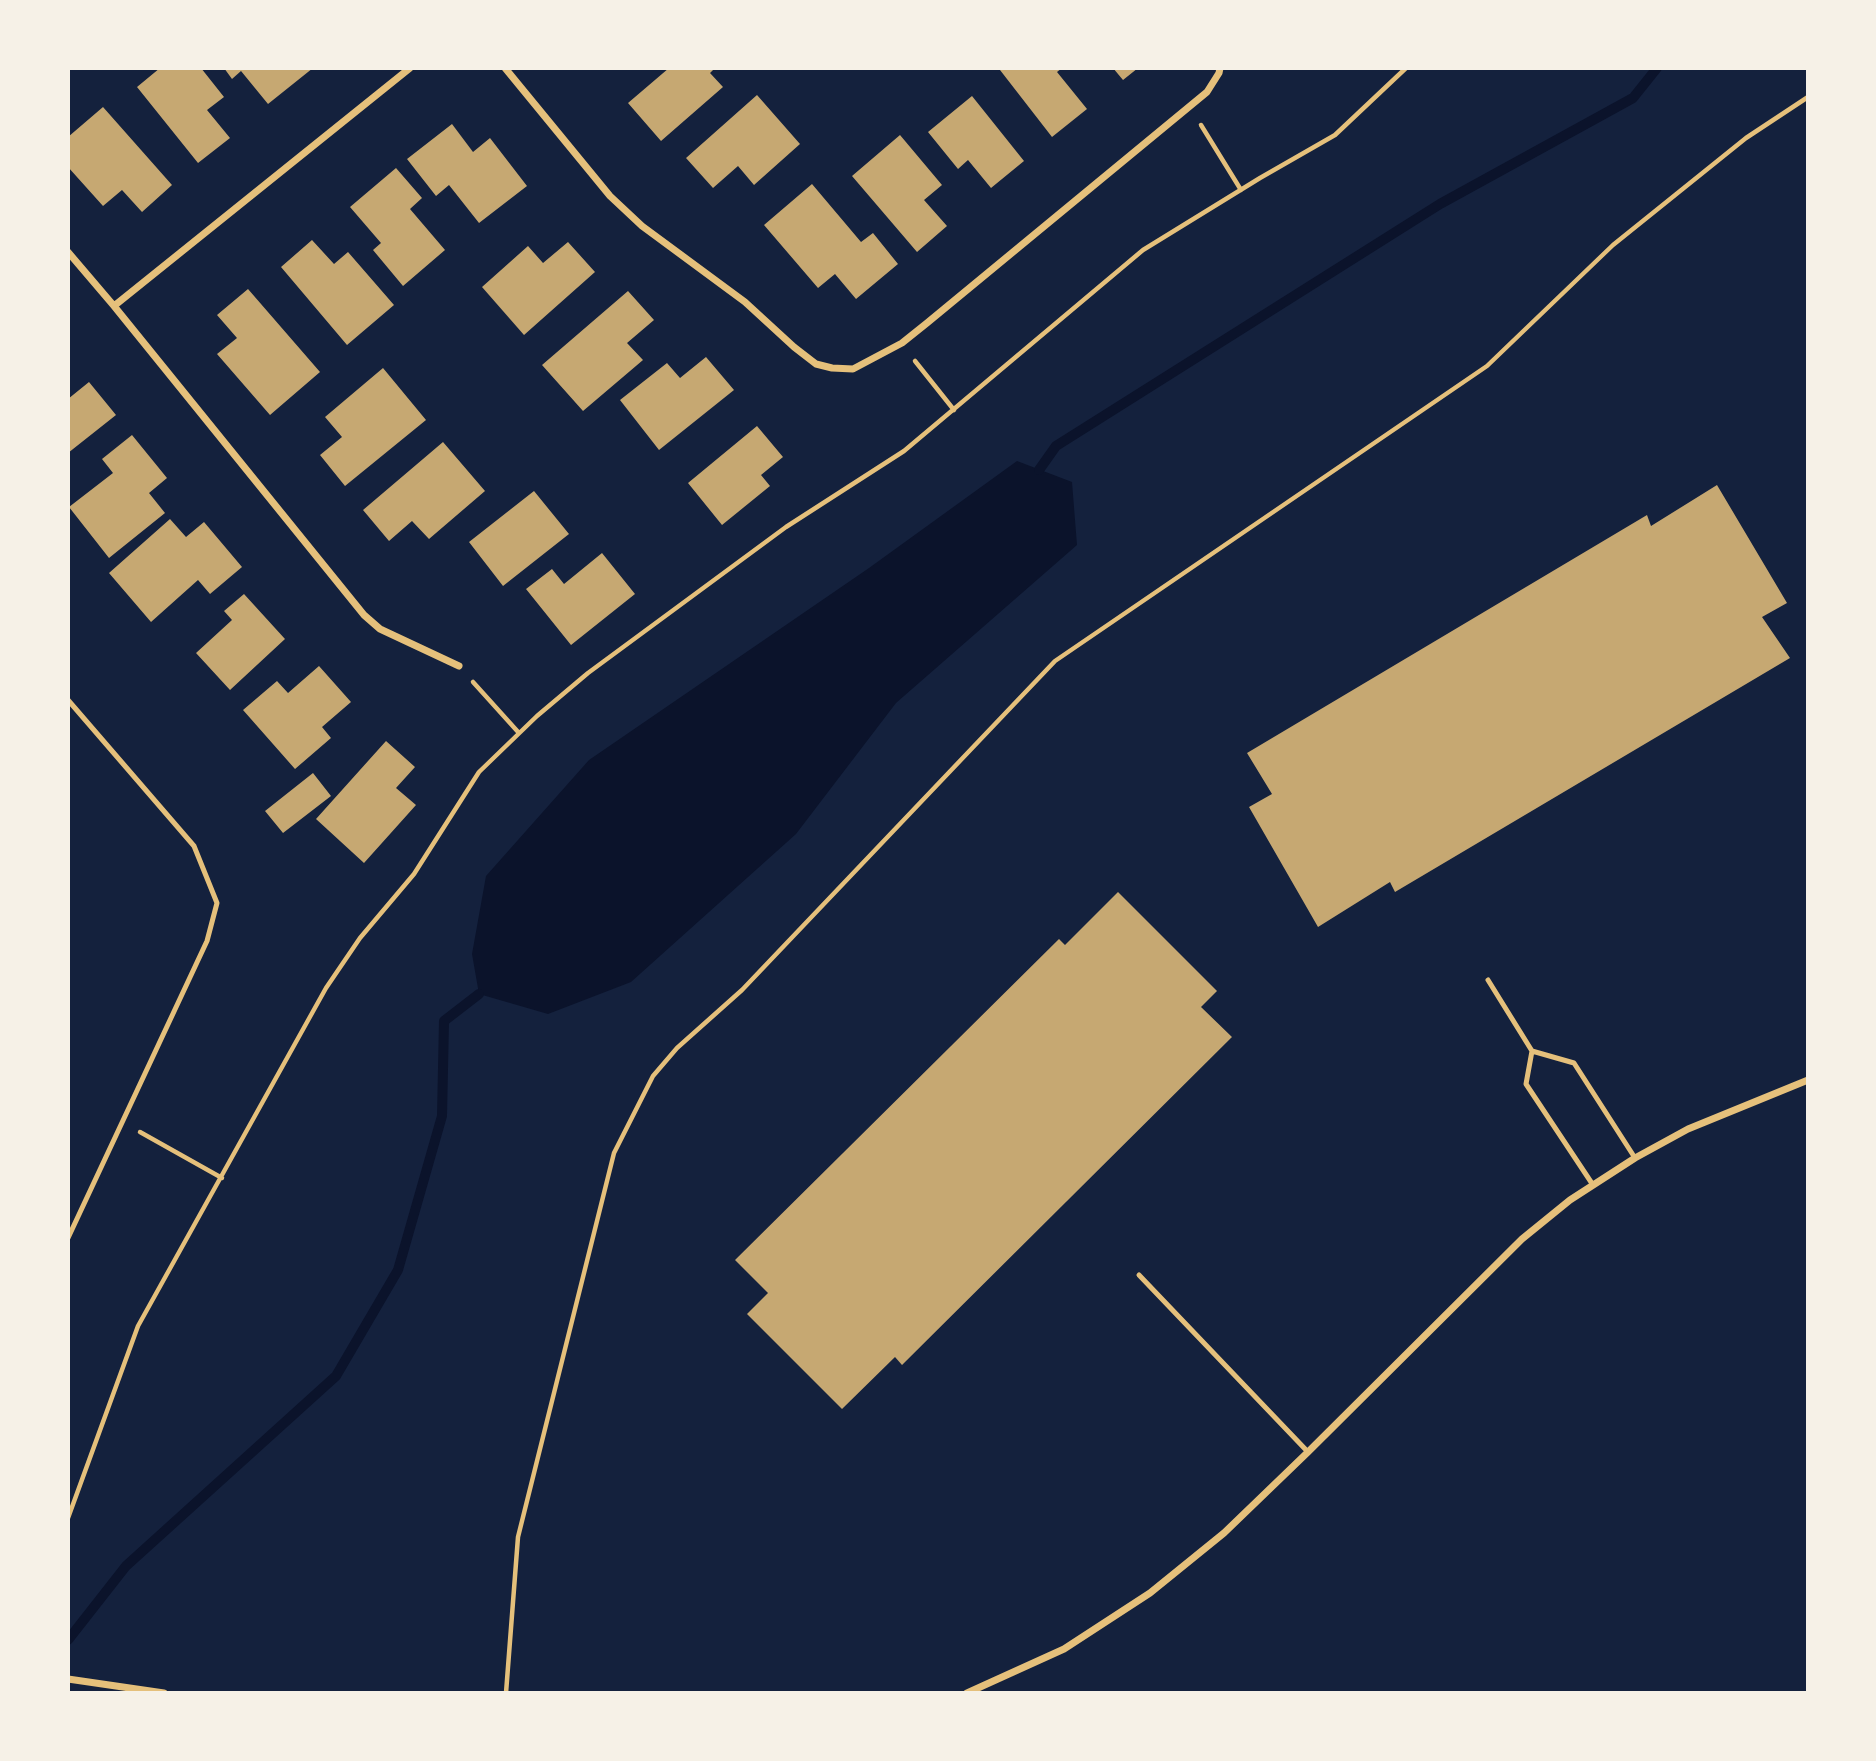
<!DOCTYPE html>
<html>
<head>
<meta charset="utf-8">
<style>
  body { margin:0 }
  #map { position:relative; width:1876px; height:1761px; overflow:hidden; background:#14213d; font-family:Cabin,sans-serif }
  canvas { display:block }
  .frame { position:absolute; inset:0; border:70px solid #f6f1e7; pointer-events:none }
</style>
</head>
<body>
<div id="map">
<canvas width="1876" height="1761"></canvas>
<div class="frame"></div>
</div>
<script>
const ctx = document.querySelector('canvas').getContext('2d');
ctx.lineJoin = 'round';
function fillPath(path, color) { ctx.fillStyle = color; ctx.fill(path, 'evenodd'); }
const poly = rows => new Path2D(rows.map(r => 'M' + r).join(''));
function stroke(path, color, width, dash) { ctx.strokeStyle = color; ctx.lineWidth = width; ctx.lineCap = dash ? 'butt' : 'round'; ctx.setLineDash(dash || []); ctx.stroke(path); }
fillPath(poly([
  [1017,461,1072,482,1077,545,896,703,796,834,631,982,548,1014,479,994,472,954,486,876,589,760,869,568]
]), '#0b132b');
stroke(poly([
  [1039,470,1056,446,1440,204,1633,98,1657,68],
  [68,1640,126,1566,336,1376,398,1270,442,1116,444,1021,479,994]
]), '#0b132b', 10);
fillPath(poly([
  [160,68,201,68,224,97,207,110,230,138,198,163,137,87],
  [224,68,313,68,268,104,241,71,232,79],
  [669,68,715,68,710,73,723,87,661,141,628,103],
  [1001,68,1062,68,1057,72,1087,109,1052,137,1000,70],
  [1113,68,1138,68,1123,80],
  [757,95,800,144,754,185,738,166,713,188,686,158],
  [972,96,1024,161,991,188,968,160,958,169,928,132],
  [103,107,172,185,142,212,122,190,103,206,68,167,68,137],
  [452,124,473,152,490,138,527,186,479,223,449,185,436,196,407,159],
  [900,135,942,185,924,200,947,226,917,252,852,176],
  [396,168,422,198,410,209,445,250,403,286,373,250,381,243,350,207],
  [812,184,861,242,873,233,898,264,856,299,835,274,818,288,764,225],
  [312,240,334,264,348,252,394,305,347,345,281,267],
  [568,242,595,272,524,335,482,287,528,246,543,263],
  [248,289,320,372,270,415,217,354,237,338,217,315],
  [628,291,654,320,627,343,643,360,583,411,542,365],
  [706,357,734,390,659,450,620,400,667,363,680,378],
  [383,368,426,420,345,486,320,455,342,437,325,417],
  [89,382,116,415,68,453,68,399],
  [757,426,783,457,761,475,770,486,722,525,688,483],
  [132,435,167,478,149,493,165,513,109,558,69,507,113,473,102,459],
  [443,442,485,491,429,539,412,521,389,541,363,510],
  [1717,485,1787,603,1762,617,1790,658,1395,892,1390,882,1318,927,1249,807,1272,794,1247,753,1647,515,1651,526],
  [534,491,569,534,503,586,469,542],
  [170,519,186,537,204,522,242,567,210,594,198,580,151,622,109,573],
  [602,553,635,594,571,645,526,589,552,569,564,584],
  [244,594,285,639,230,690,196,653,232,620,224,611],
  [319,666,351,702,322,727,331,738,295,769,243,710,277,681,288,693],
  [386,741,415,767,396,788,416,805,364,863,316,819],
  [313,773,331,796,283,833,265,811],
  [1118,892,1217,991,1201,1007,1232,1037,902,1365,895,1357,842,1409,747,1314,768,1293,735,1260,1059,939,1065,945]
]), '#c6a872');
stroke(poly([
  [1201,125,1241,190],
  [915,361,954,410],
  [473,682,519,733],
  [140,1132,222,1178],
  [68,1518,138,1326,326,988,360,938,414,874,479,772,537,716,588,673,786,527,904,451,1143,250,1260,178,1335,135,1406,68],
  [506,1693,518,1537,614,1153,653,1076,677,1048,742,990,1055,661,1487,366,1613,245,1746,138,1808,97]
]), '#e5c07b', 4.5);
stroke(poly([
  [68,700,194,846,217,903,207,941,68,1238],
  [1488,980,1532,1051,1574,1063,1635,1158],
  [1532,1051,1526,1084,1593,1185],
  [1139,1275,1308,1452]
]), '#e5c07b', 5);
stroke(poly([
  [505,68,610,196,642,226,745,302,794,347,816,364,832,368,853,369,902,343,927,323,1207,92,1219,73,1220,68],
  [68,252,114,306,364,615,380,629,459,666],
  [114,306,410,68],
  [68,1679,164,1693],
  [967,1693,1064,1649,1150,1593,1224,1533,1308,1452,1522,1239,1570,1200,1635,1158,1688,1129,1808,1080]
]), '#e5c07b', 7);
</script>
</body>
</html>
